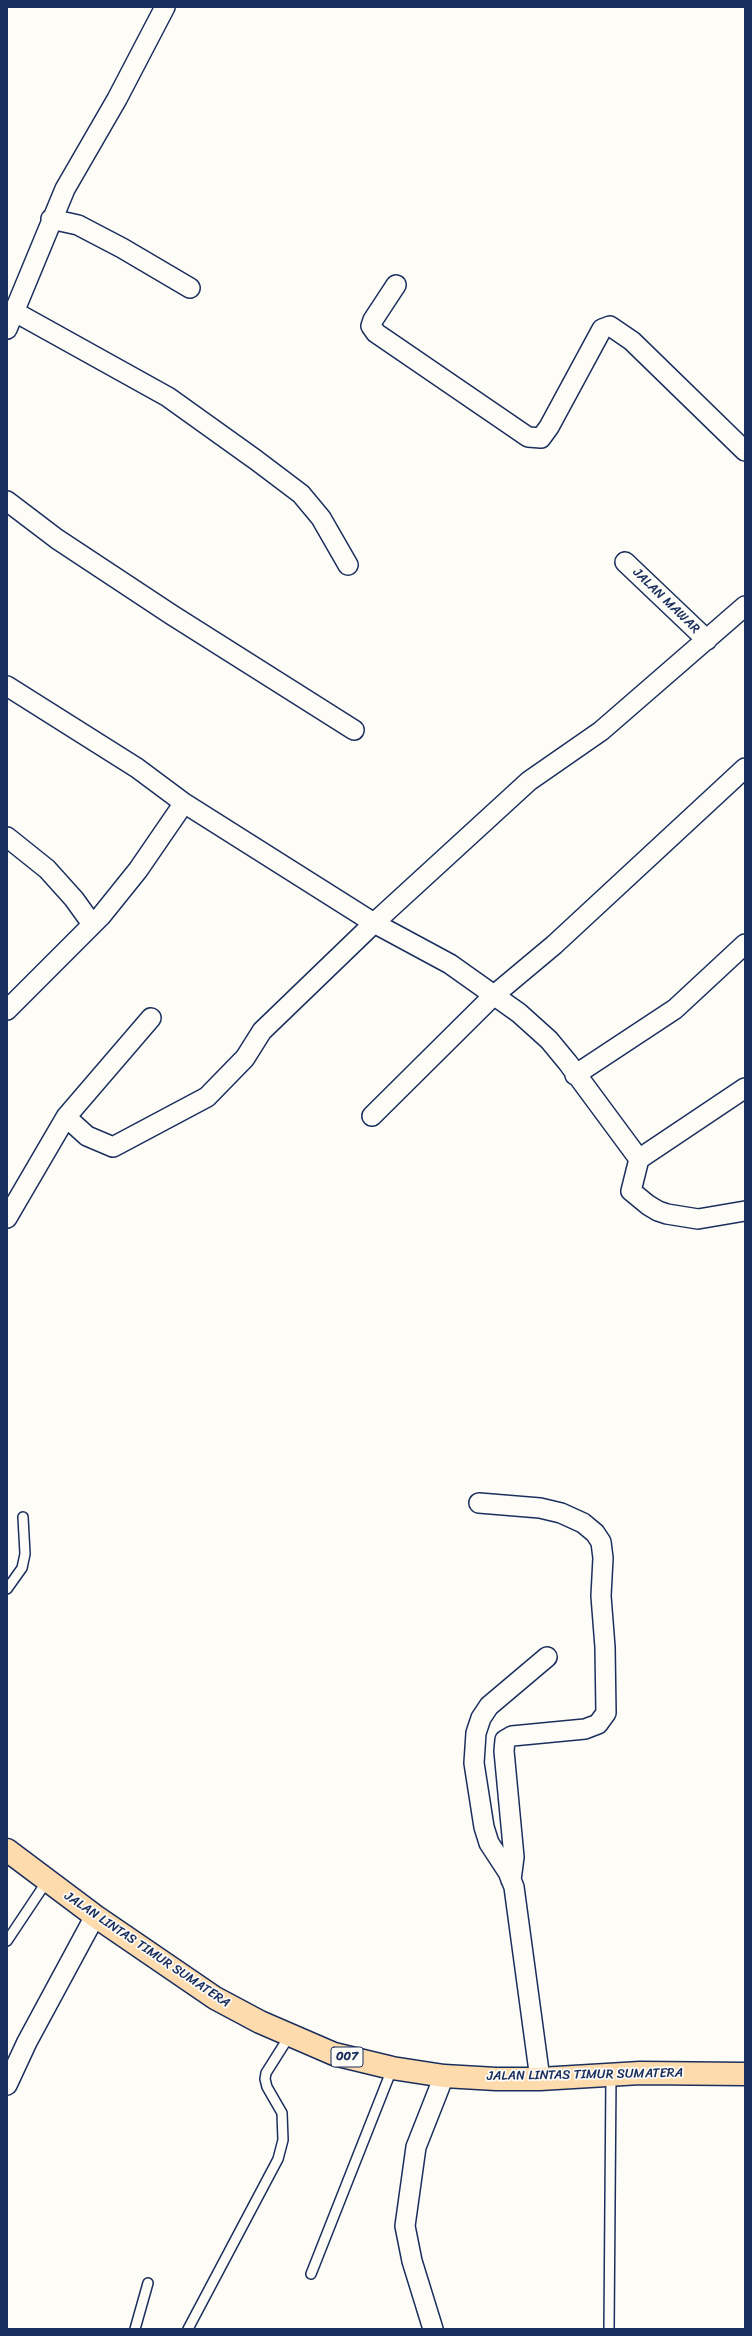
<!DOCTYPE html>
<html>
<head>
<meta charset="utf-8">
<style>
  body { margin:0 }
  #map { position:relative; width:752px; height:2336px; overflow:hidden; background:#fdfcf7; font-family:Sriracha,sans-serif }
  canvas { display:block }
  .frame { position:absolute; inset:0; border:8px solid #1b2f5e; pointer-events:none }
</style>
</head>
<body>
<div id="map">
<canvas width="752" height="2336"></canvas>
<div class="frame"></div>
</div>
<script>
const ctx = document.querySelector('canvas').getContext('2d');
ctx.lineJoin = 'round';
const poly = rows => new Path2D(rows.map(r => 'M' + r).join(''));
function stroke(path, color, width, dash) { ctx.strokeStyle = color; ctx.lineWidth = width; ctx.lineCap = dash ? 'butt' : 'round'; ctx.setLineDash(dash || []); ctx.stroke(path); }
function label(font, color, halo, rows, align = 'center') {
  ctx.font = font + ' Sriracha,sans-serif'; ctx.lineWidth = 3.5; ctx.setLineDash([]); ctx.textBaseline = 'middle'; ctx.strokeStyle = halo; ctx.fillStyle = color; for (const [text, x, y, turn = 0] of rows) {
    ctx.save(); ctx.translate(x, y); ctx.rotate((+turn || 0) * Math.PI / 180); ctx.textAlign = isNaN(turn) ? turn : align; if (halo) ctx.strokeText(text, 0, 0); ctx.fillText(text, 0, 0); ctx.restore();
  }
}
const service = poly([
  [7,1589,22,1568,25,1554,23,1517],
  [7,1941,47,1881],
  [311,2274,392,2069],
  [135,2329,148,2283],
  [188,2329,278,2159,283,2140,282,2113,267,2087,265,2079,266,2073,290,2035],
  [609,2329,611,2075]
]);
const minor = poly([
  [51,219,78,225,122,248,190,288],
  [396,285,373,320,371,326,376,333,528,437,541,438,549,427,602,329,610,326,632,341,745,451],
  [15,312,168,397,256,460,301,494,321,518,348,565],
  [7,329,65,189,117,99,165,7],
  [7,501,57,539,172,615,354,730],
  [625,562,707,640],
  [7,686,137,768,184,803,374,923,450,964,519,1013,549,1040,568,1063,639,1159],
  [7,837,47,869,74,899,92,924],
  [7,1010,101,916,138,870,184,803],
  [575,1075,675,1009,745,944],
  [372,1116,493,996,554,945,745,768],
  [66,1117,151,1018],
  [639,1159,631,1191,648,1205,658,1211,667,1214,698,1219,745,1211],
  [639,1159,745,1088],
  [7,1218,66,1117,87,1136,113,1147,207,1097,245,1058,262,1031,374,923,529,781,601,731,745,606],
  [479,1503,540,1508,561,1513,583,1523,595,1533,601,1542,603,1558,601,1596,605,1647,606,1713,598,1724,585,1729,512,1736,505,1740,504,1751,514,1857,511,1880],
  [540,2079,514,1887,508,1872,489,1843,484,1827,474,1763,476,1733,481,1718,489,1706,547,1657],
  [7,2085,27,2042,95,1916],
  [433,2329,412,2261,405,2226,416,2147,444,2076]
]);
const trunk = poly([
  [7,1850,95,1916,215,1998,260,2022,334,2054,392,2068,444,2076,496,2079,540,2079,640,2073,745,2074]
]);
stroke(service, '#1b2f5e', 12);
stroke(minor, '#1b2f5e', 22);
stroke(trunk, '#1b2f5e', 25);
stroke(service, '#fdfcf7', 9);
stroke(minor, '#fdfcf7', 19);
stroke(trunk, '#fedbac', 22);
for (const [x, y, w] of [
  [347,2057,32]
]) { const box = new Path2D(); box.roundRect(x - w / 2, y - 10, w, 20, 3); ctx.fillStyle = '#fdfcf7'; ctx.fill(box); stroke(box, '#1b2f5e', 1); }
label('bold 12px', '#1b2f5e', null, [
  ["007",347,2057]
]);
label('13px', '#1b2f5e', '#fdfcf7', [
  ["JALAN MAWAR",666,601,44],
  ["JALAN LINTAS TIMUR SUMATERA",147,1950,34],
  ["JALAN LINTAS TIMUR SUMATERA",585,2075,-1]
]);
</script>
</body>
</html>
